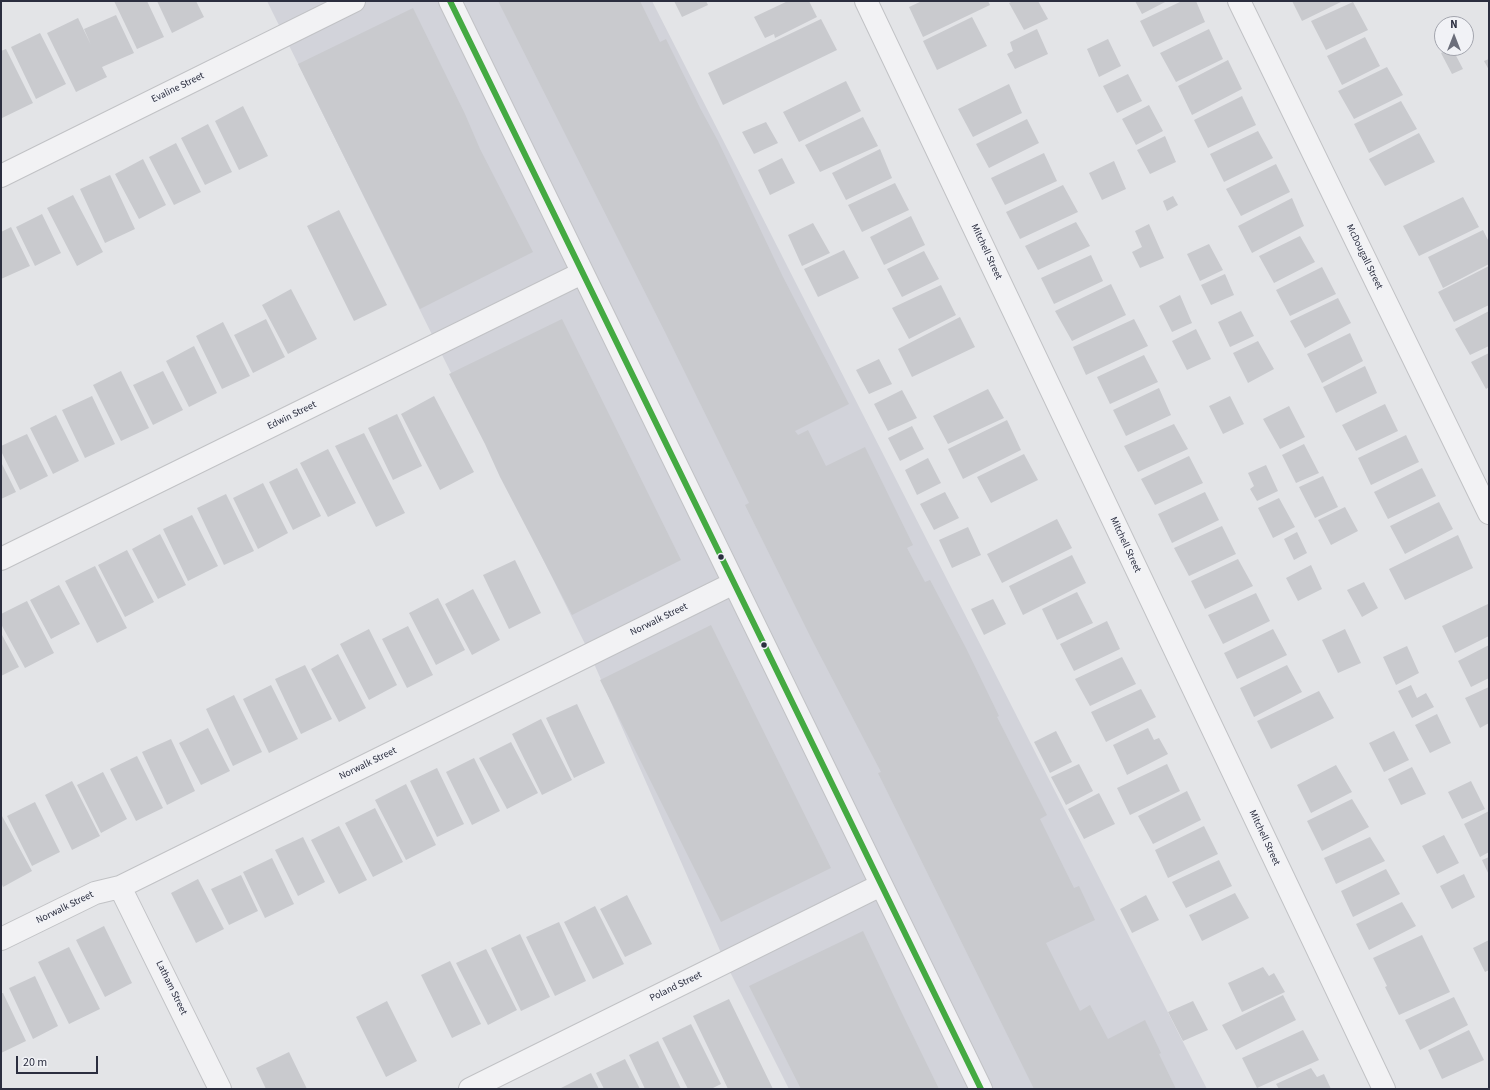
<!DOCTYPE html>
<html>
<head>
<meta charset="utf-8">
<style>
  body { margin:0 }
  #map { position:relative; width:1490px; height:1090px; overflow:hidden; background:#e3e4e7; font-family:"Source Sans 3",sans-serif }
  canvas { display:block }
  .frame { position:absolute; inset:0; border:2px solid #2b2e3f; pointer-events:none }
  .north { position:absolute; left:1434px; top:16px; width:40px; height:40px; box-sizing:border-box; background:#f1f2f6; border:1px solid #a2a4ad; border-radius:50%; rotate:0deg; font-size:11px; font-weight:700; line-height:16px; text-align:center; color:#2b2e3f }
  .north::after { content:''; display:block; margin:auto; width:14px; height:18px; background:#6b6e7a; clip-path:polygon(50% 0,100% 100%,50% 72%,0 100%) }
  .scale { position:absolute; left:16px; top:1056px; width:82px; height:18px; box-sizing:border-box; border:2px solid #2b2e3f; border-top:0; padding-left:5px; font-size:12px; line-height:14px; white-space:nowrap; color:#2b2e3f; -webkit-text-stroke:3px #f1f2f6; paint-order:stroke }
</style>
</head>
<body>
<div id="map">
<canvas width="1490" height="1090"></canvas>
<div class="frame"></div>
<div class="north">N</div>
<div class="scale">20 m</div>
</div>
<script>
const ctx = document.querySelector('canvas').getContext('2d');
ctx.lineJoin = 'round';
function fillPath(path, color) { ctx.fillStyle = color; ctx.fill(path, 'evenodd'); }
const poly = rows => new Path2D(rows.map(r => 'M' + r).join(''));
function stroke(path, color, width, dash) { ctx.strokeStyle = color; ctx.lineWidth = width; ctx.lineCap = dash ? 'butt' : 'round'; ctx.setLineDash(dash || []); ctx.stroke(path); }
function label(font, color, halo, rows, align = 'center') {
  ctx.font = font + ' "Source Sans 3",sans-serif'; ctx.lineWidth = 3.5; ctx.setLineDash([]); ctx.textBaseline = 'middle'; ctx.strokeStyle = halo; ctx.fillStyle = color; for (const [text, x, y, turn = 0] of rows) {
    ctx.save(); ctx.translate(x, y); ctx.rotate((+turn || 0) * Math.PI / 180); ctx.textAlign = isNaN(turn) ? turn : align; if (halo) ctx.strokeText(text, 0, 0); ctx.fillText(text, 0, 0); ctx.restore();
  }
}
fillPath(poly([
  [267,1,652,1,1207,1089,789,1089,725,962,588,650]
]), '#d2d3da');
fillPath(poly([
  [114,1,147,1,164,37,137,49],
  [157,1,196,1,204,17,172,33],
  [498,1,640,1,660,42,666,39,700,108,718,141,783,277,849,404,795,431,798,435,808,430,826,466,865,447,913,545,907,548,925,582,930,580,966,648,999,716,997,717,1047,815,1040,819,1074,888,1079,886,1095,920,1046,943,1080,1011,1090,1005,1108,1039,1145,1020,1161,1053,1159,1054,1176,1089,1034,1089,878,773,881,772,811,638,745,505,749,503,665,332],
  [674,1,706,1,708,5,682,17],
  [788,1,809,1,817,17,775,38,774,34,765,38,754,17],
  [922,1,988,1,990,5,923,37,909,7],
  [1013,1,1038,1,1048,19,1024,30,1009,3],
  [1135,1,1167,1,1142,14],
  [1182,1,1196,1,1205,22,1153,47,1140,21],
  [1292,1,1343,1,1302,21],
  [1353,2,1368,30,1326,50,1311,21],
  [413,8,465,114,480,149,533,252,420,309,298,64],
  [116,15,134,53,102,67,107,77,76,92,47,33,78,18,91,45,84,29],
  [972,17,987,46,937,70,923,41],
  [821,19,837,50,723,105,708,73],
  [1037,29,1048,54,1015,69,1007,54,1013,51,1010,42],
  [1209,29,1223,59,1176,82,1160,53],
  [40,33,66,84,36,99,11,47],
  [1365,37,1380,66,1342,85,1327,56],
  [1108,39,1121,66,1099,77,1087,49],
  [1452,48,1463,69,1452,74,1441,53],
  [6,49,33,103,2,118,1,115,1,51],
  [1489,59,1489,70,1484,61],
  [1228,60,1242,89,1192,115,1178,86],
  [1387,67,1403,95,1354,119,1338,91],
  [1128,74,1142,101,1117,113,1103,86],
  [846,81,861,111,799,142,783,112],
  [1009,84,1022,113,973,137,958,109],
  [1242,96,1256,125,1208,148,1194,120],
  [1401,101,1417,129,1369,153,1354,124],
  [1149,105,1163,131,1136,145,1122,119],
  [243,106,268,156,239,170,215,121],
  [863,117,878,146,820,172,805,145],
  [1027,119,1039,143,989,168,976,144],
  [766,122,778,143,754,154,742,132],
  [208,124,232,172,205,185,181,138],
  [1258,131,1273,158,1224,182,1210,154],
  [1419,133,1435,162,1385,186,1369,159],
  [1165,136,1176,162,1150,174,1137,150],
  [176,143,201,192,174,205,149,157],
  [880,149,892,178,846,200,832,173],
  [1044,153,1057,181,1005,205,991,178],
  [782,158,795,183,770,195,758,170],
  [143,159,166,205,139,219,115,174],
  [1114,161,1126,189,1102,200,1089,173],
  [1276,164,1290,192,1241,216,1226,189],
  [110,175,135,229,105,243,80,189],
  [895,183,909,210,862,232,848,205],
  [1063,185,1078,212,1020,239,1006,212],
  [73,195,103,252,77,266,47,208],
  [1173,196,1178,205,1167,211,1163,201],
  [1463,197,1479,227,1419,256,1403,226],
  [1292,198,1304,226,1252,253,1238,226],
  [339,210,387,305,354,321,307,226],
  [42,214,61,253,35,266,16,227],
  [911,216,925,245,884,265,870,237],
  [1076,222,1090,246,1038,270,1025,246],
  [813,223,830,253,802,266,788,235],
  [1149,224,1164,258,1140,268,1132,252,1142,247,1135,231],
  [11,227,30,266,1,279,1,232],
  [1483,230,1489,242,1489,264,1443,288,1428,257],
  [1300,236,1315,262,1274,283,1259,256],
  [1209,244,1223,270,1200,281,1187,254],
  [844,250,859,278,818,297,804,269],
  [924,251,939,279,902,297,887,269],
  [1091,255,1103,281,1054,304,1041,278],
  [1489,266,1489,305,1454,322,1438,292],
  [1322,267,1336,294,1290,316,1276,290],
  [1225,274,1234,295,1211,305,1201,285],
  [1111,284,1126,315,1072,341,1055,311],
  [941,285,956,315,909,339,892,308],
  [291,289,317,339,288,354,262,305],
  [1180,295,1192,323,1172,332,1159,306],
  [1338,298,1351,323,1305,348,1290,321],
  [1241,311,1254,336,1230,347,1218,322],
  [1489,311,1489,346,1470,355,1455,329],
  [960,317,975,347,912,377,898,349],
  [266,319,285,357,253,373,234,335],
  [562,319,681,560,572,615,500,477,485,444,449,374],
  [1134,319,1148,346,1086,375,1073,347],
  [223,322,250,376,222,389,196,336],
  [1196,329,1211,359,1187,370,1172,341],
  [1350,333,1363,361,1322,383,1307,354],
  [1258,341,1274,369,1248,383,1233,353],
  [194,346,217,393,189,407,166,361],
  [1489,353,1489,387,1486,389,1471,362],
  [1144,355,1158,382,1110,404,1097,377],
  [879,359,892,384,869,394,856,370],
  [1365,366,1377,393,1336,413,1323,387],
  [121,371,149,428,121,441,93,385],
  [163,371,183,410,153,425,133,385],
  [1159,388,1171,415,1126,436,1113,410],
  [988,389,1004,418,948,444,933,416],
  [902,390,917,418,888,431,874,404],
  [92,396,115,444,85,458,62,410],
  [434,396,474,472,440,490,401,414],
  [1230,396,1244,424,1223,434,1209,406],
  [1385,404,1398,431,1356,451,1342,425],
  [1289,406,1305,437,1280,449,1263,419],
  [397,414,422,466,393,480,368,428],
  [56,415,79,461,53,474,30,428],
  [1007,420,1021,450,963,479,948,449],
  [1174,424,1188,449,1138,472,1124,446],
  [912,426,924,449,900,461,888,438],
  [364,433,405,513,376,527,335,446],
  [27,434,48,476,20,490,1,451,1,446],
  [1406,435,1419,462,1371,485,1358,458],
  [1304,444,1319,473,1296,483,1282,455],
  [328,449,356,503,328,517,300,463],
  [1024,454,1038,480,991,503,977,477],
  [1189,456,1203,483,1155,505,1141,479],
  [928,458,941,483,917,495,905,470],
  [1,462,16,492,1,499],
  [1266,465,1278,491,1257,501,1250,489,1254,486,1248,473],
  [297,468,321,516,293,530,269,482],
  [1422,468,1436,496,1388,519,1374,492],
  [1323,476,1338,507,1315,518,1299,487],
  [263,483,288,533,258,549,233,498],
  [945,492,959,518,934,530,920,504],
  [1205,492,1219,520,1172,543,1158,514],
  [226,494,254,551,224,565,197,508],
  [1279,498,1295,527,1273,538,1258,508],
  [1439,502,1453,529,1405,554,1390,526],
  [1345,507,1358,531,1331,545,1318,520],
  [192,515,218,566,188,581,163,529],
  [1057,519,1072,548,1002,583,987,554],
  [1222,526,1236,554,1189,576,1174,548],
  [968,527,981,555,952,568,939,540],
  [1297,532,1307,553,1294,560,1284,539],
  [160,534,186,585,158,599,132,549],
  [1458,535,1473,568,1405,600,1389,569],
  [127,550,154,602,125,617,98,565],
  [1072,555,1086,583,1023,615,1009,586],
  [1238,559,1253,586,1205,609,1191,581],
  [515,560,541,613,509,629,483,575],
  [1311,565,1322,589,1298,601,1286,578],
  [95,566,127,628,97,643,65,581],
  [1364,582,1378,608,1362,617,1347,590],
  [59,585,80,624,51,639,30,600],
  [473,589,500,640,472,655,445,604],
  [1077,592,1093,623,1057,640,1042,609],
  [1256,593,1270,621,1223,644,1208,615],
  [438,598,465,650,436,665,409,613],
  [993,599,1006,624,984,635,971,609],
  [27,601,54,653,25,668,1,624,1,614],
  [1488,604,1489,607,1489,636,1455,653,1442,626],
  [1107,621,1120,649,1074,671,1060,644],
  [711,625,831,868,721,922,600,680],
  [408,626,433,675,407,688,382,639],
  [369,629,397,685,369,700,340,644],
  [1273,629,1287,655,1237,679,1224,653],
  [1345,629,1361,663,1338,673,1322,640],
  [1,633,19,667,1,676],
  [1489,645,1489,678,1471,687,1458,661],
  [1407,646,1419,673,1396,685,1383,657],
  [338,654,366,708,339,722,311,669],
  [1122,657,1136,684,1090,706,1075,679],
  [305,665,332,719,301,734,275,679],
  [1287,665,1302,692,1254,717,1240,688],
  [271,685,298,739,269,753,243,699],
  [1411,685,1417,698,1426,693,1434,707,1412,718,1398,691],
  [1489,687,1489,723,1480,728,1465,698],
  [1141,689,1156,717,1106,742,1091,712],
  [1319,691,1334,718,1271,749,1257,721],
  [234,695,262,752,233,766,206,709],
  [577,704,605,763,574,778,546,718],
  [1437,714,1451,743,1430,753,1415,725],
  [541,719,572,780,542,795,512,734],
  [208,728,230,771,201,785,179,743],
  [1148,728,1154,740,1159,738,1168,754,1127,775,1113,745],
  [1056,731,1072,762,1050,773,1034,742],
  [1394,731,1409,760,1384,772,1369,743],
  [171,739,195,791,167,805,142,752],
  [511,742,538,793,507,809,479,758],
  [137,756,163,808,136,821,110,769],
  [474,758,500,811,472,825,446,772],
  [1079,764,1093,791,1066,805,1051,777],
  [1167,764,1180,791,1130,815,1117,788],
  [1336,765,1352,792,1311,813,1297,785],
  [1412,767,1426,794,1401,805,1388,779],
  [437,768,464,824,437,837,410,781],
  [103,772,127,819,101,833,77,785],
  [72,781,100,836,72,850,45,795],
  [1471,781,1485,809,1462,819,1448,792],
  [406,784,436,845,406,860,375,800],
  [1187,791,1201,820,1153,844,1138,816],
  [1099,793,1115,824,1084,839,1068,809],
  [1352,799,1369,827,1322,851,1307,821],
  [35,802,60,852,32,866,7,816],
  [375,808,403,862,373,877,345,823],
  [1489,811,1489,852,1480,857,1464,824],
  [1,816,2,816,32,871,3,887,1,882],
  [339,826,367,880,339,894,311,840],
  [1204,826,1218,854,1168,878,1155,850],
  [1444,835,1459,863,1437,874,1422,846],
  [303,837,325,882,298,896,275,850],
  [1370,837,1385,861,1336,884,1324,858],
  [1489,857,1489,875,1482,860],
  [272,858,294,904,265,918,243,872],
  [1219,860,1232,886,1186,908,1172,882],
  [1386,869,1400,894,1353,917,1341,891],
  [1464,874,1475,897,1452,909,1440,886],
  [241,875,258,911,229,925,211,889],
  [198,879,224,929,196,943,171,893],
  [1235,893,1249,918,1202,941,1189,915],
  [627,895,652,944,625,957,600,909],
  [1146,895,1159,920,1132,933,1120,909],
  [1402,902,1416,926,1369,950,1356,924],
  [595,906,624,964,593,979,564,922],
  [559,922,586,981,555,996,526,937],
  [104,926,132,983,105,997,76,940],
  [863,931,899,1007,939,1089,801,1089,749,986],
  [520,934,550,997,521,1011,491,948],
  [1422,935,1450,992,1399,1015,1385,987,1387,986,1373,958],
  [1489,940,1489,970,1485,972,1473,948],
  [69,947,100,1009,69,1024,38,962],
  [486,949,517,1010,488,1025,456,963],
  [450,961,481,1024,452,1038,421,975],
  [1263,967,1269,976,1274,973,1285,992,1242,1012,1228,983],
  [35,976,58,1026,33,1039,9,988],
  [1,993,3,993,26,1041,1,1053],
  [1283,995,1296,1020,1236,1050,1222,1025],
  [1454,997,1468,1025,1420,1050,1405,1020],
  [729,999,773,1089,728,1089,693,1016],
  [387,1001,417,1061,386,1077,356,1017],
  [1193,1001,1208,1030,1183,1041,1168,1012],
  [691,1024,721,1084,711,1089,688,1089,662,1038],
  [1303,1030,1319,1060,1257,1088,1242,1058],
  [1469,1030,1484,1060,1442,1079,1428,1050],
  [658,1041,681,1089,645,1089,629,1055],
  [289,1052,307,1089,266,1089,256,1068],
  [625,1059,640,1089,604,1089,596,1073],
  [1311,1068,1317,1077,1324,1074,1331,1089,1279,1089,1276,1084],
  [591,1073,599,1089,559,1089]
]), '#c9cace');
const minor = poly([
  [450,1,981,1089],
  [866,1,1384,1089],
  [1239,1,1489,513],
  [1,176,354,1],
  [1,559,582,273],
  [120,887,220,1089],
  [1,939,95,893,120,887,734,583],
  [470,1089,881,885]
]);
stroke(minor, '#c1c2c5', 24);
stroke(minor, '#f2f2f4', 22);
stroke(poly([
  [450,1,981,1089]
]), '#44aa42', 6);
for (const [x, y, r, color] of [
  [721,557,3.5,"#2b2e3f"],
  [764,645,3.5,"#2b2e3f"]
]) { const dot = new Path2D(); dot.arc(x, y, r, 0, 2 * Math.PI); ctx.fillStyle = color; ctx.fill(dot); stroke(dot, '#f1f2f6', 1.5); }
label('10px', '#2b2e3f', '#f1f2f6', [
  ["Evaline Street",178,88,-26],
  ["Mitchell Street",986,252,65],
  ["McDougall Street",1364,257,64],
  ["Edwin Street",292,416,-26],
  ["Mitchell Street",1125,545,65],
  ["Norwalk Street",659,620,-26],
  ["Norwalk Street",368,764,-26],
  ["Mitchell Street",1264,838,65],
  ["Norwalk Street",65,908,-26],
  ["Poland Street",676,987,-26],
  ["Latham Street",171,988,64]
]);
</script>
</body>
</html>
